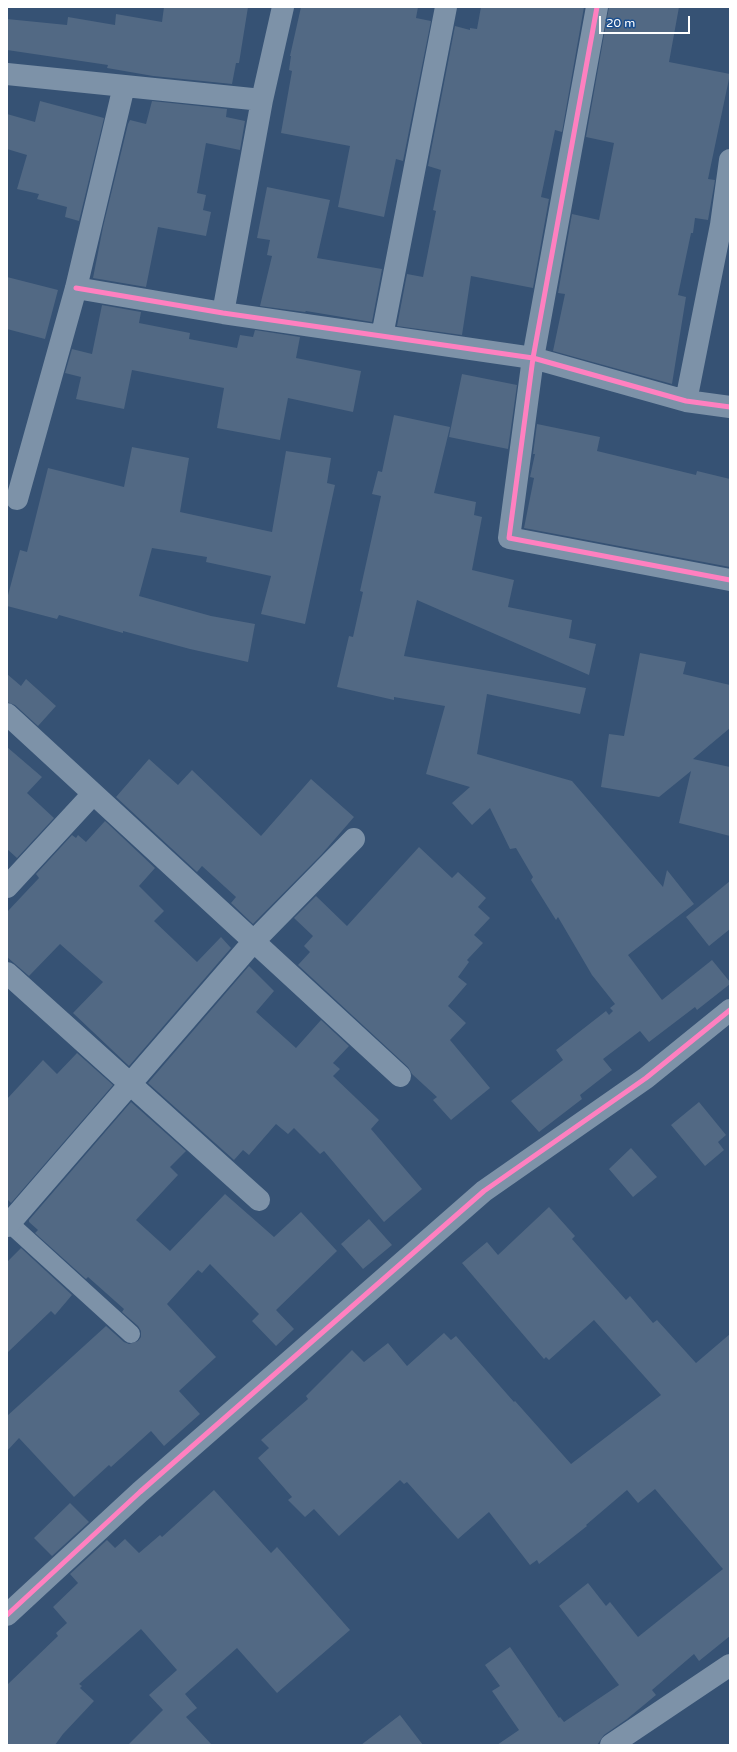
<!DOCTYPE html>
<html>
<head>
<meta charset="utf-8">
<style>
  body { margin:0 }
  #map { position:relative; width:737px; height:1752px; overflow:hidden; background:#365274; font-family:"Varela Round",sans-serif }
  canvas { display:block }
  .frame { position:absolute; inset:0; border:8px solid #fff; pointer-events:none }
  .scale { position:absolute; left:599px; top:16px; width:91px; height:18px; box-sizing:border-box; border:2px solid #fff; border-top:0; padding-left:5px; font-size:12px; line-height:14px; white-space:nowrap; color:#fff; -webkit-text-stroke:3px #1b4f8f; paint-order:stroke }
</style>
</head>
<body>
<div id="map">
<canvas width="737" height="1752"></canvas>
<div class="frame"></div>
<div class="scale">20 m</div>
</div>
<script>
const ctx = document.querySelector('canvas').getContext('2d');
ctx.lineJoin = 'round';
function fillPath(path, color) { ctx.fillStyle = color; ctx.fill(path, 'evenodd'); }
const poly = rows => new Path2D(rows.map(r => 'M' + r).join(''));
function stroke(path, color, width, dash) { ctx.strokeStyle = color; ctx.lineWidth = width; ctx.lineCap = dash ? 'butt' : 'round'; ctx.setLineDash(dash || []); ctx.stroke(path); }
fillPath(poly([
  [164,7,248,7,239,63,236,63,232,84,153,76,107,68,108,65,7,50,7,19,67,25,68,17,115,25,116,14,162,22],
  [301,7,418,7,416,18,431,21,403,161,396,159,384,217,338,207,350,146,281,133,292,71,289,70,291,56,290,56],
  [481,7,584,7,562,132,555,130,541,197,549,199,533,288,471,276,462,335,397,326,407,274,423,277,436,211,433,210,441,170,428,166,455,26,470,30,470,28,477,29],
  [609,7,679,7,669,62,730,74,708,179,715,180,708,220,695,218,693,233,691,233,678,295,686,297,672,384,553,351,565,294,558,293,572,214,599,220,614,143,586,137],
  [40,101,104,118,79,221,65,217,67,207,37,199,39,194,17,189,27,155,7,149,7,114,35,122],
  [152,101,227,109,226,117,245,121,240,150,206,143,197,193,206,195,203,210,211,212,206,236,158,227,146,287,93,278,103,227,128,124,130,120,146,124],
  [267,187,330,200,317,258,382,269,372,322,306,311,305,312,260,306,272,256,267,255,270,240,257,238],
  [7,277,58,290,45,339,7,329],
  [102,305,141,312,139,323,190,333,189,339,237,348,240,335,253,337,255,330,300,337,296,358,361,371,353,412,288,398,280,440,217,428,224,388,132,370,124,409,76,399,81,377,65,373,72,349,92,354],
  [462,374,517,385,508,449,449,437],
  [394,415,450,427,434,493,476,502,474,515,482,517,472,570,514,580,508,607,572,620,569,638,596,644,589,675,417,600,404,656,586,688,580,714,487,694,477,754,572,781,663,887,667,870,694,904,628,955,662,1000,712,960,730,982,730,984,697,1010,695,1007,649,1042,640,1031,603,1059,612,1070,580,1095,582,1099,539,1132,511,1101,563,1060,556,1050,606,1011,609,1015,613,1011,610,1008,615,1004,592,975,558,917,556,920,531,880,533,877,516,848,510,849,490,808,472,825,452,803,470,787,426,774,445,706,394,697,394,700,337,687,349,636,353,637,363,592,360,591,381,496,372,494,378,471,382,472],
  [537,424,600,437,597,451,696,475,697,471,730,479,730,567,524,528,534,478,530,477,535,454,533,454],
  [132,447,189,458,180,512,272,532,286,451,331,458,327,483,335,485,305,624,261,614,271,576,206,562,207,557,152,548,139,596,211,616,255,624,248,662,190,649,123,631,123,633,59,615,57,619,7,606,7,599,20,550,27,552,48,468,124,487],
  [640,653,686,662,683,674,730,685,730,728,693,759,730,767,730,836,679,823,691,771,659,797,601,787,609,734,624,736],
  [7,674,21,686,26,679,56,706,38,726,15,705,7,702],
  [7,747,42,777,27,793,54,818,17,858,7,849],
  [149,759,178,785,192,770,261,836,311,779,354,817,322,854,253,924,231,903,236,897,202,866,197,872,116,797],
  [105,821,155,868,139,886,164,911,154,921,197,962,221,937,231,948,129,1066,73,1013,103,982,60,944,29,976,7,957,7,912,39,878,36,874,72,835,76,838,78,835,86,842],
  [419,847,452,878,458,872,486,898,478,907,490,918,474,935,483,943,467,960,469,962,458,977,467,984,448,1006,466,1023,450,1040,490,1088,451,1120,433,1100,437,1097,412,1074,408,1067,298,965,310,952,304,946,313,936,294,918,316,896,347,926],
  [730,881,730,929,709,946,686,917],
  [249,966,274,991,256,1012,296,1048,321,1020,349,1046,333,1063,340,1069,333,1076,379,1120,371,1129,422,1189,384,1222,324,1151,320,1154,294,1128,288,1134,276,1124,249,1155,243,1150,234,1160,148,1083],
  [77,1053,113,1085,11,1203,7,1199,7,1099,43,1060,57,1074],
  [131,1102,186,1151,170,1167,178,1175,136,1220,170,1251,225,1194,274,1237,301,1212,337,1251,276,1310,294,1329,276,1346,252,1321,259,1314,210,1264,202,1273,198,1270,167,1304,216,1357,179,1391,200,1414,164,1446,151,1431,111,1467,109,1465,74,1497,19,1438,7,1451,7,1416,106,1326,124,1342,129,1344,138,1341,141,1337,141,1331,138,1326,122,1312,124,1309,88,1277,86,1279,35,1233,38,1230,29,1222,29,1220],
  [699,1102,726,1135,718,1142,724,1150,705,1166,671,1125],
  [631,1148,657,1177,633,1197,609,1169],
  [549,1207,575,1236,572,1239,626,1300,630,1296,653,1323,657,1320,696,1363,730,1334,730,1636,699,1661,694,1654,652,1690,656,1695,627,1719,604,1735,597,1745,497,1745,519,1730,492,1691,500,1686,485,1665,510,1647,559,1718,560,1717,564,1722,619,1685,559,1606,588,1583,606,1606,610,1602,638,1637,723,1569,655,1489,638,1503,627,1490,586,1525,587,1526,539,1564,537,1560,530,1565,489,1512,458,1539,407,1482,404,1484,400,1480,339,1536,314,1509,305,1517,288,1500,292,1497,258,1458,269,1448,261,1440,308,1399,306,1396,352,1350,364,1362,388,1343,407,1366,444,1333,451,1340,456,1336,514,1402,515,1401,571,1464,661,1395,594,1320,549,1360,546,1357,544,1359,462,1263,487,1242,498,1255],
  [369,1219,392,1245,363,1269,341,1244],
  [21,1248,72,1295,55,1315,51,1311,7,1353,7,1262],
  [214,1490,271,1553,277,1547,350,1630,277,1693,237,1648,185,1694,197,1708,186,1717,212,1745,128,1745,163,1710,149,1695,177,1670,141,1629,79,1684,82,1686,80,1688,94,1701,63,1734,55,1745,7,1745,7,1685,58,1636,56,1633,67,1623,53,1607,78,1583,70,1574,107,1540,115,1548,125,1539,139,1553,160,1535,162,1537],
  [70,1503,89,1522,52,1556,34,1538],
  [400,1715,423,1745,361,1745]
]), '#526984');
stroke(poly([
  [9,1223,131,1334]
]), '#7d92a8', 18);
stroke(poly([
  [597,7,533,358,509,538,730,580],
  [7,74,262,100],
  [76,288,223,313,533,358,686,401,730,407],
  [223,313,262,100,283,7],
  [382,336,446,7],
  [686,401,721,225,730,160],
  [17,499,76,288,124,86],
  [7,714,400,1076],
  [7,887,93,794],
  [7,973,259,1200],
  [7,1226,254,941,354,839],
  [7,1615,140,1492,484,1191,646,1078,730,1010],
  [611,1745,730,1665]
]), '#7d92a8', 22);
stroke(poly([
  [597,7,533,358,509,538,730,580],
  [76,288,223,313,533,358,686,401,730,407],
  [7,1615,140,1492,484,1191,646,1078,730,1010]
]), '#ff80c0', 5);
</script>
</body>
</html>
